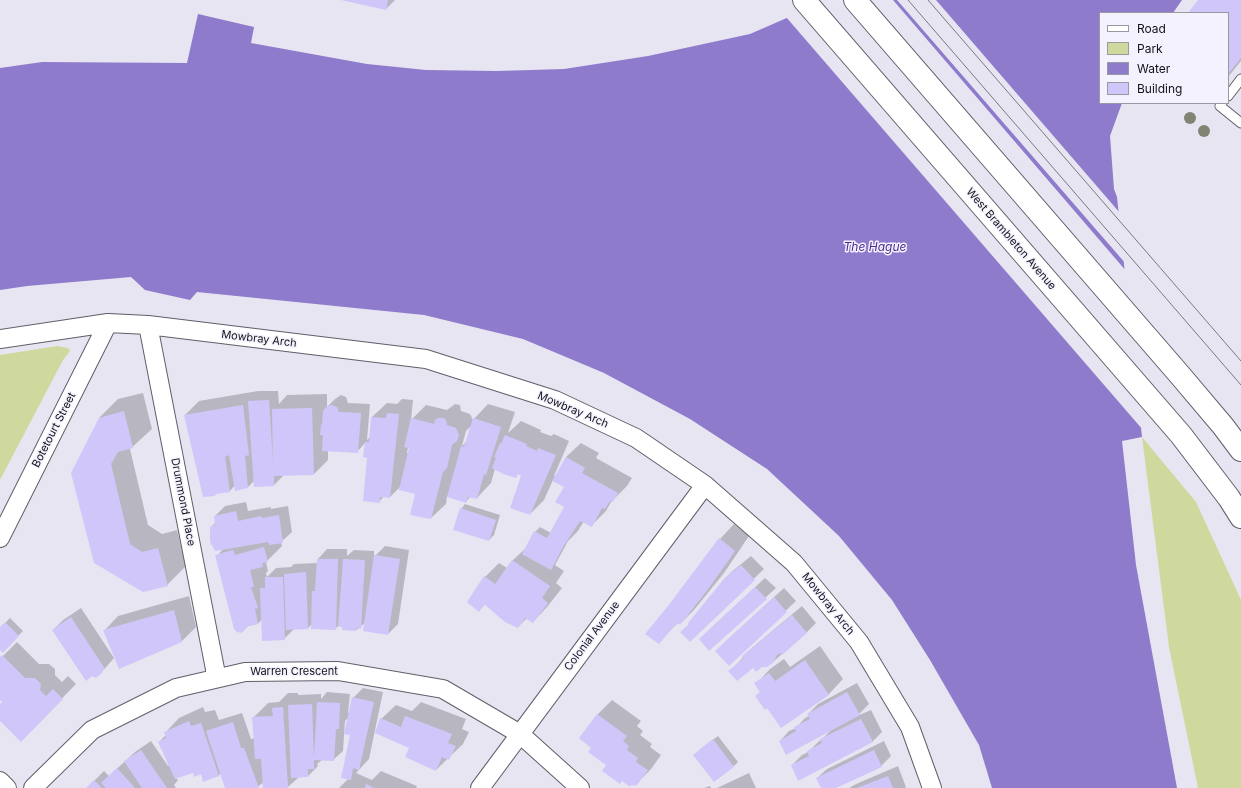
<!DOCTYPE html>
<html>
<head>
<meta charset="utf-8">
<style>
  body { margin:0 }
  #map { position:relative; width:1241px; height:788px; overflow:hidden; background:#e7e5f2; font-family:Inter,sans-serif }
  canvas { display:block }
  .legend { position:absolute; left:1099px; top:12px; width:130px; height:92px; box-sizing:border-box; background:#f4f2ff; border:1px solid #9a98a2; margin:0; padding:5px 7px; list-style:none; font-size:12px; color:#131216 }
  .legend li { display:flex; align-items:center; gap:8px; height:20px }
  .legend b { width:20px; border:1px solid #9a98a2 }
</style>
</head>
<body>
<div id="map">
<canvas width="1241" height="788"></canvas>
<ul class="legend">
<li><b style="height:5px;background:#fff"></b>Road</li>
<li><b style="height:11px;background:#cfd99d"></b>Park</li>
<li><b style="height:11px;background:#8e7bcc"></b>Water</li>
<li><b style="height:11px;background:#d0c6fa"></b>Building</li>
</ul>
</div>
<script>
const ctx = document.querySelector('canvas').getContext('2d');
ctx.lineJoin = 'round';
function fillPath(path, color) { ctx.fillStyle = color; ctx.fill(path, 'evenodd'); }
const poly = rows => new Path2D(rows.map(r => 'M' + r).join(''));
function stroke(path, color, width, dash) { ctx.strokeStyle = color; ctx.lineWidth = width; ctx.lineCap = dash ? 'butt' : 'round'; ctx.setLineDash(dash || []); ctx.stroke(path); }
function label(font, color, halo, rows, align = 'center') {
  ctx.font = font + ' Inter,sans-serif'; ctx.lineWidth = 3; ctx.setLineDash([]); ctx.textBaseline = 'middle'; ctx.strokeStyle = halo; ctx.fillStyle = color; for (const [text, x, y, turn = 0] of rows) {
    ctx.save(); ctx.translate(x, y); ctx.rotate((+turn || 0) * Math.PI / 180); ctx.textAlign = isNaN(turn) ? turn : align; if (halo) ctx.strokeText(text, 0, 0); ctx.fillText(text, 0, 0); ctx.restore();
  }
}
fillPath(poly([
  [57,346,68,348,70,351,63,360,0,480,0,355],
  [1142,437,1196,502,1241,600,1241,788,1198,788,1169,647]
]), '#cfd99d');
fillPath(poly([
  [828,0,1182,0,1173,13,1100,13,1100,103,1122,103,1110,136,1114,189,1117,197,1142,437,1122,441,1136,565,1177,788,992,788,979,745,930,660,892,600,839,536,767,469,690,419,604,373,523,339,424,315,197,292,190,300,145,290,131,277,27,286,0,290,0,68,42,62,187,63,198,14,254,27,251,43,367,64,426,70,497,71,564,69,648,56,750,34]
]), '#8e7bcc');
fillPath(poly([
  [823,0,893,0,1127,272,1143,430,786,17],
  [897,0,936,0,1120,213,1126,264]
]), '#e7e5f2');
fillPath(poly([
  [343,0,395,0,386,9],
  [1199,0,1241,0,1241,61,1228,77,1228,13,1189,13],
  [258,391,278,391,279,404,287,395,327,394,327,407,335,399,341,395,346,397,348,403,370,404,367,440,370,437,372,417,387,403,397,404,402,399,413,400,411,420,426,405,447,410,455,404,460,405,461,411,470,414,473,420,488,404,515,412,508,433,521,421,541,430,540,432,551,436,554,434,569,441,554,476,556,476,566,457,581,443,599,453,596,458,632,478,627,486,611,502,606,511,591,526,584,521,578,531,568,541,555,565,564,571,556,583,562,588,547,607,533,622,527,618,518,627,485,604,479,611,485,577,499,563,507,568,513,560,528,546,535,532,540,527,551,533,565,506,565,487,553,480,544,500,530,514,523,475,495,469,491,483,477,498,471,496,466,502,447,496,446,504,431,518,416,493,401,486,390,497,384,496,379,502,365,443,357,452,328,450,328,460,314,474,284,475,274,485,255,480,248,487,235,485,230,491,218,492,215,495,185,415,199,401],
  [472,425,467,441,462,446,466,431],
  [408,447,410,447,409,453,407,453],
  [143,393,152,429,130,449,148,525,162,534,177,530,186,566,167,585,95,562,99,418,118,399],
  [246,502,248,511,271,507,271,509,288,506,292,532,281,542,282,546,266,562,268,571,266,573,267,577,276,568,291,567,294,564,317,563,318,559,327,549,347,549,347,556,354,550,374,551,374,557,385,546,409,550,398,624,388,634,365,623,356,630,344,626,338,626,335,629,312,624,308,628,294,629,284,639,262,619,258,624,249,625,244,630,217,556,223,549,211,527,216,522,215,516,225,506],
  [465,504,500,515,494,535,489,540,461,509],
  [734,524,749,536,724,573,694,610,680,624,678,623,658,642,669,607,720,539],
  [751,556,764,569,690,640,690,624,724,579,735,569],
  [765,578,776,588,709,649,710,629],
  [784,588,796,601,729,664,726,641],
  [189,596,196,627,182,641,104,631,118,616],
  [802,606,816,623,807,632,774,661,753,667,730,671,753,647],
  [81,608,114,658,101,673,53,630,63,620],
  [10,618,23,631,3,651,0,649,0,628],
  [17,642,39,664,49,664,55,669,55,675,62,682,68,676,76,684,35,726,0,720,0,706,3,702,0,699,0,659],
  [820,646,843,679,829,694,781,727,756,684,770,669,784,659,790,667],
  [857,683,869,704,857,716,871,710,882,732,872,742,792,765,802,755,808,752,818,742,822,739,831,730,780,741,789,731,796,728,805,718,809,716,808,714,818,704],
  [363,688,383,692,369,759,356,773,372,780,381,771,417,786,416,788,339,788,348,779,351,734,349,717,345,721,343,751,333,760,322,760,317,764,318,766,308,776,299,777,288,787,264,788,264,782,256,788,226,788,221,773,219,775,204,780,201,773,193,772,176,778,178,780,174,785,176,788,87,788,104,771,109,776,135,752,151,741,168,766,169,766,159,742,166,735,165,733,179,718,203,707,205,712,215,710,219,720,242,713,251,739,255,738,253,718,268,703,279,702,288,693,298,693,298,695,321,694,321,699,327,692,350,694,348,713,350,713,353,698],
  [612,700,641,721,637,726,643,731,640,735,652,744,650,747,661,755,651,769,636,784,607,765,592,747,580,738,598,714],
  [421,702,466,719,462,729,469,732,463,744,436,770,410,748,381,719,396,705,412,711],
  [718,736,738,762,734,766,699,750],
  [884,741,891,756,881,766,833,788,822,788,817,778,827,769],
  [898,766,906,787,905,788,849,788,856,784],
  [749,773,756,788,717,788],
  [710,786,711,788,704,788]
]), '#0003');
fillPath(poly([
  [341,0,388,0,386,10],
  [1198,0,1241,0,1241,58,1228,74,1228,13,1188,13],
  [269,400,273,463,272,409,312,408,314,475,274,476,274,486,254,487,248,401],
  [243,405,249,455,245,456,248,488,235,491,229,455,225,457,230,492,215,494,215,496,203,497,184,415],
  [332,405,337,407,339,412,361,413,358,453,322,451,323,435,320,435,321,425,322,424,323,411,327,406],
  [124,411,133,448,118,452,111,464,130,544,142,552,158,548,168,586,143,592,94,563,71,473,99,418],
  [387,413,399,414,390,498,380,497,380,503,363,501,367,458,363,457,365,442,369,442,371,417,386,418],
  [411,418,434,424,435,420,438,418,443,418,446,420,447,425,456,428,459,435,457,441,452,445,447,468,443,472,431,519,410,515,415,494,399,490,409,448,404,447],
  [473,418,501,427,486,475,484,474,477,499,468,497,466,503,447,497,461,446,464,447],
  [505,435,527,444,526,446,537,451,538,448,556,455,530,515,510,508,521,476,518,474,516,478,503,474,492,468,496,458,494,457,500,443,501,444],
  [566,457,585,468,582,473,618,493,613,502,610,501,605,509,602,508,592,527,580,521,563,547,551,570,522,554,534,531,547,538,564,507,555,502,564,487,552,481],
  [460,508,496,520,489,541,453,530],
  [236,511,238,521,261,516,262,518,279,515,283,543,269,545,268,542,215,551,210,542,210,527,215,525,214,516],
  [719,538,735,551,709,588,680,625,677,623,659,644,645,634,668,606],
  [264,547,268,562,262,563,263,567,250,570,254,587,251,587,258,608,255,609,258,624,246,627,245,630,241,633,237,632,234,629,215,555,233,550,235,555],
  [374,555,400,559,388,635,363,631],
  [317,559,338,559,336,630,311,629,312,591,315,591],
  [343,559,365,560,361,629,356,628,356,631,342,630,342,627,338,627],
  [512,560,550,586,542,598,548,603,533,623,525,618,518,628,505,622,484,604,479,612,467,602,484,576,495,584],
  [741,565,755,580,690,642,680,632,689,624,688,623,724,579],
  [306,572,308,629,286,630,284,574],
  [265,577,283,577,285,640,262,641,260,588,265,588],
  [755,587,767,599,709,651,699,639],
  [774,597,787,612,729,666,715,651],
  [174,610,182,642,119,669,103,630],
  [792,615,807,633,782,655,780,653,776,656,774,662,767,667,762,667,756,672,753,668,737,681,728,671,744,658,742,656],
  [71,617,105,669,102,671,101,674,96,678,92,676,86,681,52,630],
  [5,622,19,636,3,653,0,650,0,627],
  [2,655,25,678,35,678,41,684,40,690,46,696,53,689,63,699,21,742,0,721,0,704,2,702,0,700,0,657],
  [805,660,829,695,781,728,767,708,765,710,755,696,760,692,754,683,769,673,775,681],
  [847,692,860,715,786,755,779,741,796,731,794,727,810,719,807,714],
  [352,697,374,702,359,770,353,768,351,780,341,778,350,735,344,734],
  [317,702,340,703,339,729,336,729,334,761,314,760,314,769,308,769,308,777,291,778,288,705,312,704,314,758],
  [283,707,288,788,263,788,261,759,255,759,252,717,273,716,272,708],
  [597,714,627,736,623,741,629,746,627,750,638,758,636,762,648,770,637,785,629,786,622,781,620,784,602,771,606,765,588,752,591,748,579,738],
  [405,716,452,734,448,743,456,746,449,760,442,757,436,771,405,757,409,748,375,733,380,718,401,727],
  [861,719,873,742,798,781,791,765,809,756,807,751,822,743,820,739],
  [189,721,191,726,201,723,219,776,203,782,201,774,194,777,193,773,175,779,158,742,166,738,164,732],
  [233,722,241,748,244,748,259,788,225,788,206,731],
  [713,739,734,767,714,782,693,755],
  [141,750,167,788,142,788,124,761],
  [874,750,882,767,836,788,821,788,816,778],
  [117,768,135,788,106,788,101,783],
  [888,776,893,788,857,788],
  [94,780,102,788,86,788],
  [366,784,374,788,365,788]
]), '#d0c6fa');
const lane = poly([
  [1228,96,1241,79],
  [1222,103,1220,106,1241,123]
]);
const street = poly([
  [148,325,215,669,215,679],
  [0,339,108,323,148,325,426,359,555,400,636,438,705,485,794,563,859,642,910,727,932,788],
  [0,538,108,323],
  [0,781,7,788],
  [33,788,92,730,176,688,245,672,338,671,443,689,520,734,580,788],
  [480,788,705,485]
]);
const primary = poly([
  [804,0,1181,435,1229,498,1241,517],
  [855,0,1179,374,1223,426,1241,450]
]);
stroke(lane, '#605e69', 11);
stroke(street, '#605e69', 20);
stroke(primary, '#605e69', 24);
stroke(lane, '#fff', 9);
stroke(street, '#fff', 18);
stroke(primary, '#fff', 22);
stroke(poly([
  [908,0,1241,385],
  [928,0,1241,361]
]), '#7a7880', 1);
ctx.fillStyle = '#828473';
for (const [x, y] of [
  [1190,118],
  [1204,131]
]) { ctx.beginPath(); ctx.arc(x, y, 6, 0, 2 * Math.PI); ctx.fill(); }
label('11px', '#131216', '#f4f2ff', [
  ["West Brambleton Avenue",1011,239,49],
  ["Mowbray Arch",259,339,7],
  ["Mowbray Arch",573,410,23],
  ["Botetourt Street",54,430,-63],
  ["Drummond Place",183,502,79],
  ["Mowbray Arch",828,604,51],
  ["Colonial Avenue",592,636,-53],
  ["Warren Crescent",294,672]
]);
label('italic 12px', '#4b2b8b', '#f4f2ff', [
  ["The Hague",875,247]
]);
</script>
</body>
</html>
